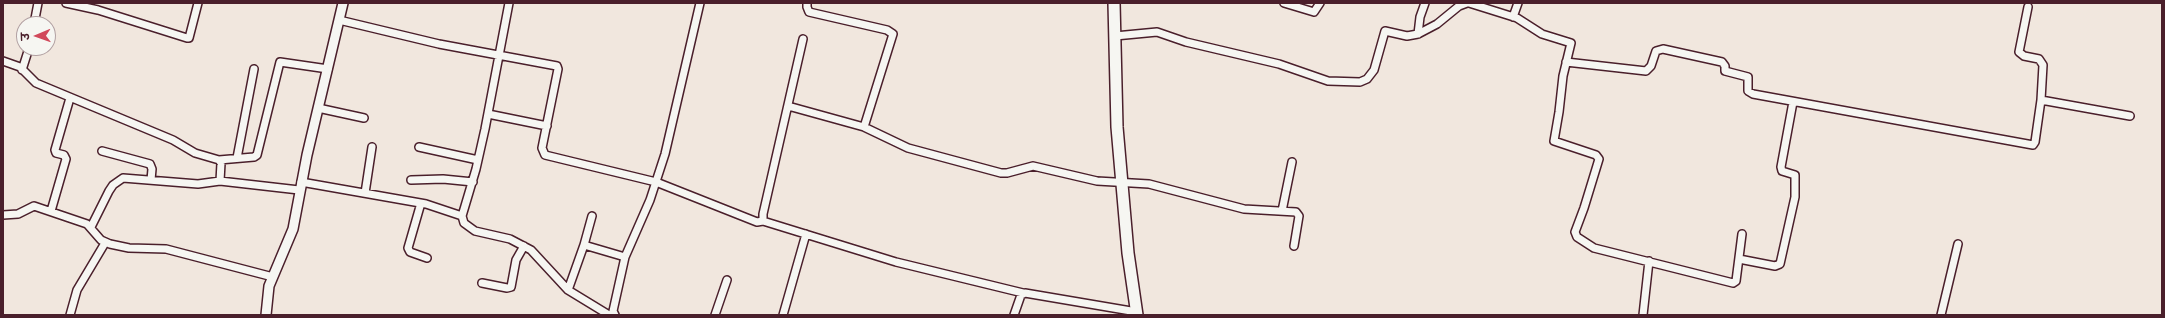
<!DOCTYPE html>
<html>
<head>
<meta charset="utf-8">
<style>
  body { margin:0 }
  #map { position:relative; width:2165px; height:318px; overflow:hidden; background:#f1e7de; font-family:Delius,"Playpen Sans Deva",sans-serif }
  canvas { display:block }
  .frame { position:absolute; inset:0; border:4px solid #4a1f2b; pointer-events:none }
  .north { position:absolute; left:16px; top:16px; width:40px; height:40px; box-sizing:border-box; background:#f6f6f2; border:1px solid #b1a0a2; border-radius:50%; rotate:268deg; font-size:11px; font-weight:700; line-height:16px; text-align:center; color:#4a1f2b }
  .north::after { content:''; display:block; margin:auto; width:14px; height:18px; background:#d1495b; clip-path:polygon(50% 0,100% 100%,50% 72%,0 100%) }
</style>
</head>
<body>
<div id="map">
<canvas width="2165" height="318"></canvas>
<div class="frame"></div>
<div class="north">उ</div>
</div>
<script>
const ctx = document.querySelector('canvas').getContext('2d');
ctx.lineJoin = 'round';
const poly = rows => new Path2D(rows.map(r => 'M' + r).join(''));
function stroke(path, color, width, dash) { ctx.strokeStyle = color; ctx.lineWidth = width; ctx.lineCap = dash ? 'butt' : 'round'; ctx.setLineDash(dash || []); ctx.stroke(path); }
const street = poly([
  [66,3,98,10,187,38,189,38,198,3],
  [807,3,807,7,809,12,887,30,893,34,864,127],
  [1284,3,1314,12,1320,3],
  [1469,3,1517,18,1542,34,1571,43,1563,76,1559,112,1554,141,1596,155,1599,159,1584,208,1575,232,1577,237,1594,248,1733,283,1736,281,1742,234],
  [1513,17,1518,3],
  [339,20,439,44,557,66,558,69,542,148,545,155,656,182,757,222,763,221],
  [34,24,38,3],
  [1418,34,1420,17,1425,3],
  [1115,36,1157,32,1186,42,1279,64,1328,81,1360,82,1367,79,1374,70,1385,31,1407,36,1418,34,1437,24,1459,6,1467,3],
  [803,39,763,214,763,221,896,262,1023,293],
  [3,61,20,67,36,83,173,140,195,153,219,160,221,163,220,181,299,190],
  [1566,62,1646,71,1651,66,1656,51,1663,49,1722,62,1725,66,1725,71,1748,77,1748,91,1753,94,2033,145,2035,142,2041,100,2043,65,2039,59,2024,56,2019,52,2028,7],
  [22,70,29,48],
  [2041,100,2130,116],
  [788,106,864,127,908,148,1001,173,1007,173,1033,166,1097,181,1149,184,1244,209,1296,212,1299,216,1294,246],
  [318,108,364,118],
  [488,114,547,126],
  [419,147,478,160],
  [102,151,150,164,152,169,151,180],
  [237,158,254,69],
  [219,160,254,157,257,155,280,62,328,69],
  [411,180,443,179,473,182],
  [301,182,426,204,462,216,464,223,475,231,510,239,531,250,568,290,609,315],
  [365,193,372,147],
  [421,203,408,248,410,252,427,258],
  [51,211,66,159,64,155,56,153,55,150,70,98],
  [1282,211,1292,162],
  [3,215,18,214,34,206,87,224,101,240,110,244,129,248,166,249,273,277],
  [462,216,476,169,485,129,509,3],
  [91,227,109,191,113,185,123,178,198,184,220,181],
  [584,245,592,216],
  [1739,259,1775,266,1780,264,1795,197,1795,175,1782,171,1781,167,1793,102],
  [482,283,507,288,511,287,516,260,524,246],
  [568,290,584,245,625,257,650,200,665,154,700,3],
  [70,315,77,290,105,243],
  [615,315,613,311,625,257],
  [715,315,727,280],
  [783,315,806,234],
  [1014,315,1021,295,1025,293,1137,312],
  [1643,315,1649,261],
  [1941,315,1958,244]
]);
const secondary = poly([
  [266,315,269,286,293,229,307,155,343,3]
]);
const primary = poly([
  [1114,3,1117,127,1128,253,1137,315]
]);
stroke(street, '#4a1f2b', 10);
stroke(secondary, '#4a1f2b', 12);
stroke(primary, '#4a1f2b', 14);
stroke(street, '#f6f6f2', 7);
stroke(secondary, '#f6f6f2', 9);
stroke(primary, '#f6f6f2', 11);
</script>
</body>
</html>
